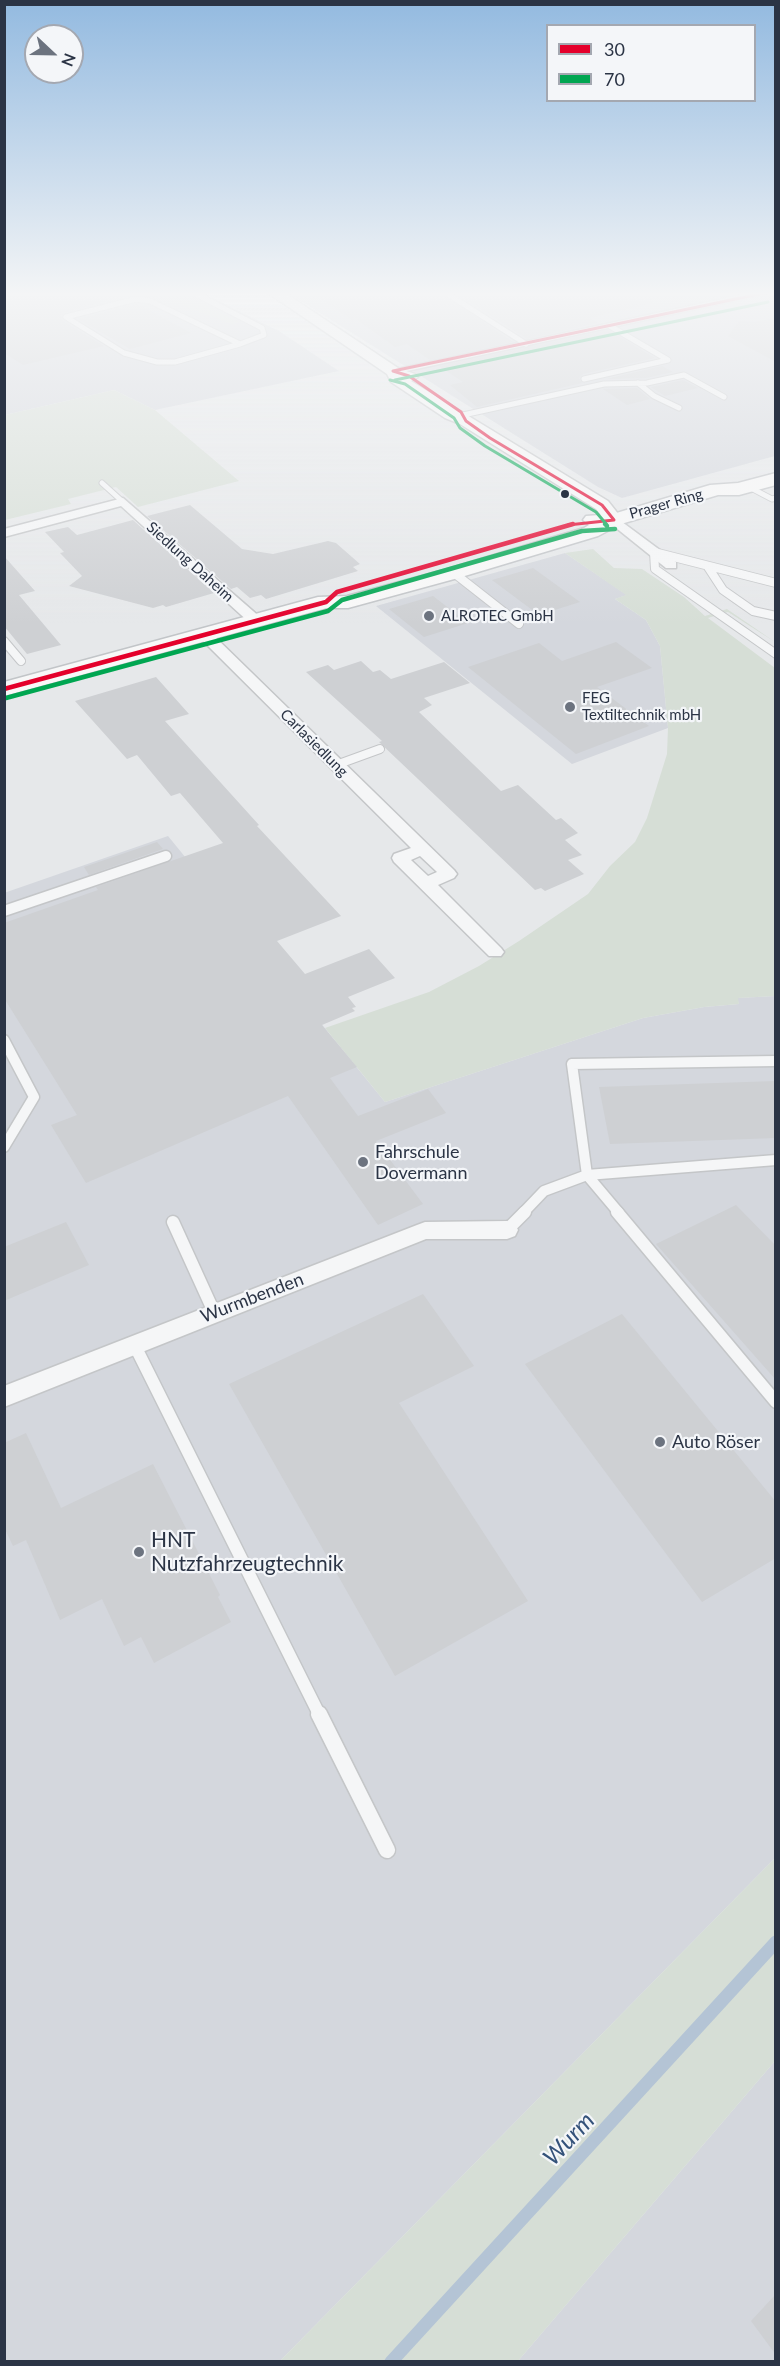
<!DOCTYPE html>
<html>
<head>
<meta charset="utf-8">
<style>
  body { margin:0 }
  #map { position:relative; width:780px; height:2366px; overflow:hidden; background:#e6e8ea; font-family:Lato,sans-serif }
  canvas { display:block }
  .frame { position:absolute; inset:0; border:6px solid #2b3445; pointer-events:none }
  .legend { position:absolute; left:546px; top:24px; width:210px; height:78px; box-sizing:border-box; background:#f4f6f9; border:2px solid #a4a8b1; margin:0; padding:8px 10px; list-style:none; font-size:18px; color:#2b3445 }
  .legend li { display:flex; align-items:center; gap:12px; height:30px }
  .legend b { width:30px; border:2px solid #a4a8b1 }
  .north { position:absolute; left:24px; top:24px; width:60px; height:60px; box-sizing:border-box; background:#f4f6f9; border:2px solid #a4a8b1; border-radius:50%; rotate:112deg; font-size:16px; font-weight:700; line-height:24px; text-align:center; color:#2b3445 }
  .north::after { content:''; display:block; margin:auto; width:21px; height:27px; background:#6c737f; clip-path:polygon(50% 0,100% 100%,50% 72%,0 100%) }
</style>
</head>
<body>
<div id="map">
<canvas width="780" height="2366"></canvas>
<div class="frame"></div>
<ul class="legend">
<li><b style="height:8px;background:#e4002b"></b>30</li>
<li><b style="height:8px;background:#00a651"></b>70</li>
</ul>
<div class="north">N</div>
</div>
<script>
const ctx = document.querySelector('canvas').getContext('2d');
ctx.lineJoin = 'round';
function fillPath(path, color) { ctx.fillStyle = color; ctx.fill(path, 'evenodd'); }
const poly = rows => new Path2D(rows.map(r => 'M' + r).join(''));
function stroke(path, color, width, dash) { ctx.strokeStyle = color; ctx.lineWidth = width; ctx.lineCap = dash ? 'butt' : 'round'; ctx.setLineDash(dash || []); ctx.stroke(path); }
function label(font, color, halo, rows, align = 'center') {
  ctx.font = font + ' Lato,sans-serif'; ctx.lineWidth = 4.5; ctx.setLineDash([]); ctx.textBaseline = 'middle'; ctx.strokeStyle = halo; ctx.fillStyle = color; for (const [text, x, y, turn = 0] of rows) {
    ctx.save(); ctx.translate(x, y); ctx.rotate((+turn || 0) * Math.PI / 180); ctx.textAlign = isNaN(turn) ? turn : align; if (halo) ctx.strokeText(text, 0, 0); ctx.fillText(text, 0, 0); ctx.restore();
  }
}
fillPath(poly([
  [4,293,203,293,279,331,339,371,155,410,114,390,5,415],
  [288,293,775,293,775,456,622,498,598,487],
  [565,553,627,595,615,599,646,620,660,646,668,728,572,764,376,606],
  [168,836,385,1102,643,1018,704,1007,739,1004,737,998,775,996,775,1858,280,2361,5,2361,4,893],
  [775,2061,775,2361,518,2361]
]), '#d4d7dd');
fillPath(poly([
  [149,293,182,293,239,322,232,324],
  [114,390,155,410,239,481,138,507,116,487,68,499,71,504,5,520,5,415],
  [593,549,614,568,642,569,684,597,705,616,727,609,775,642,728,612,708,618,775,668,775,996,738,998,739,1004,704,1007,643,1018,385,1102,325,1028,429,992,479,966,519,941,588,894,610,866,635,842,647,818,667,754,668,728,660,646,646,620,615,599,626,595,565,553],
  [775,1858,775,2061,518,2361,280,2361]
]), '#d6ded6');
stroke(poly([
  [391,2362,776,1942]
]), '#b4c4d5', 13);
fillPath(poly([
  [4,293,121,293,126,296,65,312,61,316,63,321,104,346,23,365,4,353],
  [312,293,441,293,513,342,430,360,407,344,395,347,356,319,352,320],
  [456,293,652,293,653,303,590,318,598,323,527,339],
  [136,304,140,305,191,333,130,349,78,319],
  [776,318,776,362,728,336,739,321,754,322],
  [608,330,655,358,583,374,579,378,582,383,477,407,450,385,463,382,439,366],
  [662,366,673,372,646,378,606,379],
  [683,380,698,388,665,396,651,387],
  [637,388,650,399,627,405,603,389],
  [190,505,242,549,273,554,328,541,336,543,360,564,353,567,358,571,266,599,261,595,250,598,237,587,231,589,147,516],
  [133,520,214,593,166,607,163,605,153,608,69,586,82,576,60,553,64,552,45,532,68,527,77,535],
  [4,556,35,591,19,595,61,645,27,654,4,626],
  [533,568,580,602,539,615,492,580],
  [433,596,468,623,424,637,389,609],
  [616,642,652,668,597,687,649,726,576,754,468,667,539,643,562,661],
  [361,661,373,672,380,670,391,679,444,662,470,683,424,698,432,705,419,712,501,791,518,785,556,820,561,818,578,833,565,840,582,855,568,860,584,874,545,891,541,888,535,890,379,742,382,741,306,672,328,665,334,670],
  [156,677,189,714,165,721,259,825,257,826,341,916,277,941,305,974,369,949,395,978,348,997,356,1007,352,1008,355,1011,322,1025,357,1067,330,1078,358,1116,428,1089,446,1113,376,1141,423,1204,378,1225,288,1096,86,1183,51,1125,77,1115,4,998,4,923,98,890,96,887,223,843,180,793,171,796,137,755,127,759,75,701],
  [157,842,163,849,89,875,84,867],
  [776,1081,776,1138,610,1144,599,1087],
  [736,1205,776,1246,776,1380,656,1244],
  [66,1222,89,1265,4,1301,4,1247],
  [423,1294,474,1366,399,1403,528,1601,395,1676,229,1384],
  [622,1314,776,1502,776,1558,702,1602,525,1364],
  [26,1433,61,1508,153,1464,220,1595,218,1597,231,1622,154,1663,141,1637,124,1646,102,1599,60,1620,26,1540,13,1546,4,1527,4,1443],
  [776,2294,776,2355,751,2321]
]), '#ced0d3');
const laneFar4 = poly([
  [194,293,262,328,264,335,240,344],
  [446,293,526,344],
  [136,299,150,301,240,344,175,362,157,362,124,353,66,317,136,299],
  [584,379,668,360,610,326],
  [638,383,654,396,679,408],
  [463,415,604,384,647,383,684,375,724,397],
  [102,483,123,502],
  [749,487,772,499,776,498]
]);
const laneFar3 = poly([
  [708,567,723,590,753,611,776,616],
  [454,573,519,624],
  [776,583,654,552,655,569,776,654],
  [4,641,21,661],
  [336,765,380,749]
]);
const laneFar2 = poly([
  [4,911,166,856],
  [4,1040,34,1097,4,1147],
  [523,1213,544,1191,587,1175,776,1160],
  [619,1213,587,1175,572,1064,776,1061]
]);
const laneFar1 = poly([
  [617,1212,776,1402],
  [173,1222,214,1312],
  [507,1230,525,1212],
  [134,1344,320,1716]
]);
const lane = poly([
  [319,1714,387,1850]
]);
const street = poly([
  [750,293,771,293,393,374,388,371,750,293],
  [123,498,261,618,261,624,251,624,121,506,4,537,4,529,123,498],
  [614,516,676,562,676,568,666,568,610,523,608,520,614,516],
  [206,632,211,633,454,870,457,874,454,878,438,885,501,948,504,952,501,956,489,956,394,862,392,858,394,854,411,848,201,639,199,636,206,632],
  [420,856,437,872,428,876,411,860,420,856],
  [507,1221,515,1224,518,1230,515,1236,507,1239,426,1239,4,1407,4,1386,417,1225,425,1222,507,1221]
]);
const secondary = poly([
  [268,293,285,293,398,368,415,374,418,377,411,381,608,501,623,520,620,524,608,524,596,509,460,424,445,418,391,382,387,374,268,293]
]);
const primary = poly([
  [776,473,776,485,739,495,718,495,621,524,598,536,458,578,348,608,327,608,4,696,4,682,318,597,347,596,444,570,584,528,589,525,583,520,586,516,613,514,710,485,738,483,776,473]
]);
stroke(laneFar4, '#c4c6c8', 7);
stroke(laneFar3, '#c4c6c8', 10);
stroke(laneFar2, '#c4c6c8', 13);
stroke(laneFar1, '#c4c6c8', 15);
stroke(lane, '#c4c6c8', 19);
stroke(street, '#c4c6c8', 3);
stroke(secondary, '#c4c6c8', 3);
stroke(primary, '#c2c5c8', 3);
stroke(laneFar4, '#f5f6f7', 5);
stroke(laneFar3, '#f5f6f7', 8);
stroke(laneFar2, '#f5f6f7', 10);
stroke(laneFar1, '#f5f6f7', 12);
stroke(lane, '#f5f6f7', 16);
fillPath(street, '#f5f6f7');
fillPath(secondary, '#f8f8f8');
fillPath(primary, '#f8f8f8');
stroke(poly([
  [393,371,764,293],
  [393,371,409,376,461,412,466,421,490,438,602,505,614,520],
  [568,525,614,520]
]), '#e4002b', 3);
stroke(poly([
  [4,689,326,602,337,592,573,524]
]), '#e4002b', 4.5);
stroke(poly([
  [390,380,405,384,454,418,460,428,485,446,596,512,607,525],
  [395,380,768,302]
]), '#00a651', 3);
stroke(poly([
  [605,524,607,526],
  [6,698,328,611,342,600,582,531,615,529]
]), '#00a651', 4.5);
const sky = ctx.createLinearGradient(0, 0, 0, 625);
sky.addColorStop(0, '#93bae0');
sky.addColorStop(0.47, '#f4f5f6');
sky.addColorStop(1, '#f4f5f600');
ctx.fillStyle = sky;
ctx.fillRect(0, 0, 780, 625);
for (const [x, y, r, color] of [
  [565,494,5,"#2b3445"],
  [429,616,6,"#6c737f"],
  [570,707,6,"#6c737f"],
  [363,1162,6,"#6c737f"],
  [660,1442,6,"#6c737f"],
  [139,1552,6,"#6c737f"]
]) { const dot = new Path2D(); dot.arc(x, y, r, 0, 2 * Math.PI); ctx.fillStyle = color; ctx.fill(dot); stroke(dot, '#f4f6f9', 2); }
label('15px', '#2b3445', '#f4f6f9', [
  ["Prager Ring",666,504,-16],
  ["Siedlung Daheim",190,562,42],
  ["Carlasiedlung",314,743,45]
]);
label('15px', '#2b3445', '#f4f6f9', [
  ["ALROTEC GmbH",441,616],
  ["FEG",582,698],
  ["Textiltechnik mbH",582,715]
], 'left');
label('18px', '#2b3445', '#f4f6f9', [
  ["Fahrschule",375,1152],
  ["Dovermann",375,1173],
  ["Auto Röser",672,1442]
], 'left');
label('18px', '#2b3445', '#f4f6f9', [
  ["Wurmbenden",252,1298,-21]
]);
label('21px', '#2b3445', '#f4f6f9', [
  ["HNT",151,1540],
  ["Nutzfahrzeugtechnik",151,1564]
], 'left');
label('italic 24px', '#34527a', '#f4f6f9', [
  ["Wurm",569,2139,-47]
]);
</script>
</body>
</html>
